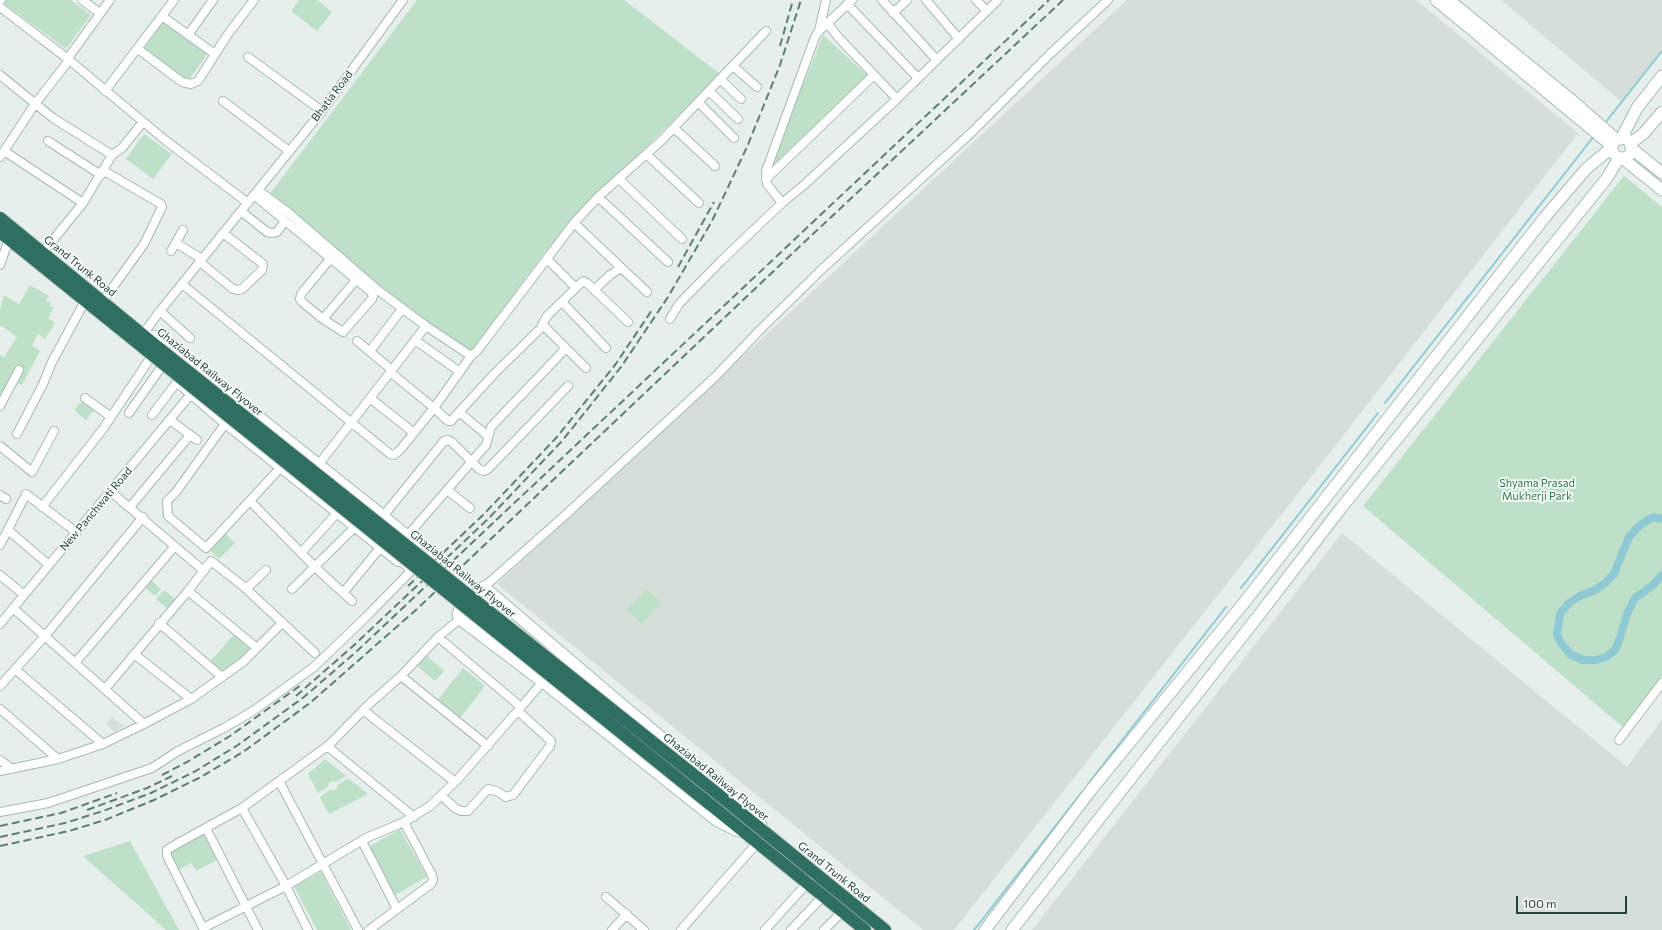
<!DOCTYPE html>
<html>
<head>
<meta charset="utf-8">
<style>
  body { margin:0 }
  #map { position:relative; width:1662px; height:930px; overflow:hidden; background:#e6efeb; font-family:Commissioner,sans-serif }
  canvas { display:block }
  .scale { position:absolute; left:1516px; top:896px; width:111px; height:18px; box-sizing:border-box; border:2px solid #24423a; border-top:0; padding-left:5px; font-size:12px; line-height:14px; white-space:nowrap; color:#24423a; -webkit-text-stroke:3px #f7fbf9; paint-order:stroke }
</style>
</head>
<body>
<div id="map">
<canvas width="1662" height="930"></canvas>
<div class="scale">100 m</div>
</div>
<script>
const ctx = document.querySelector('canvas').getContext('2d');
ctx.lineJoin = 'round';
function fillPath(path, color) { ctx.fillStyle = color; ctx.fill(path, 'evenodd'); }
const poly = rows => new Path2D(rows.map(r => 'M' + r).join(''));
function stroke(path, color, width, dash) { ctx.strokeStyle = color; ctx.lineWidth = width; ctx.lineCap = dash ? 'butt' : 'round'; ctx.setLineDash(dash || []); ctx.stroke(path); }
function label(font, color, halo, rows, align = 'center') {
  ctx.font = font + ' Commissioner,sans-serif'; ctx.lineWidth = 3.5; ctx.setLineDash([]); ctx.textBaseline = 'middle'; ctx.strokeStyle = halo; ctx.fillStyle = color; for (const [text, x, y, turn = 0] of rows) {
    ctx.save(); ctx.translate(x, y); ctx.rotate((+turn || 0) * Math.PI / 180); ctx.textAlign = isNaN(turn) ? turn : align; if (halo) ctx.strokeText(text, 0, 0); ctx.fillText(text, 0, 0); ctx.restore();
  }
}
fillPath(poly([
  [1127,0,1416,0,1578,133,1325,459,954,930,923,930,497,584],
  [1501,0,1662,0,1662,52,1622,102],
  [1342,533,1627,767,1662,719,1662,930,1032,930],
  [112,717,124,726,115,732,106,724]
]), '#d4dfda');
fillPath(poly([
  [4,0,71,0,91,15,66,49,2,2],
  [299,0,317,0,332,12,317,31,291,11],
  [417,0,624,0,720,74,618,175,545,252,472,351,419,316,337,252,269,195],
  [163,21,208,53,188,81,143,50],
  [823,35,868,76,777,162,771,164],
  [144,134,172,154,153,179,126,159],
  [1624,176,1662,207,1662,676,1624,728,1363,506],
  [30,285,49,296,46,300,51,303,50,306,54,308,48,318,55,323,45,339,38,334,32,346,40,351,22,385,11,380,0,402,0,355,4,357,17,337,0,325,0,309,4,295,19,304],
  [83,400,95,409,86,420,74,410],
  [223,531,235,543,219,559,207,547],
  [151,580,161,589,155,596,145,588],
  [646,589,661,602,642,624,626,610],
  [164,590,176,600,168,609,156,599],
  [235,633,254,649,222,673,210,662],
  [426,655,444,671,435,681,416,665],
  [463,668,485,686,460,718,437,701],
  [324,760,326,760,346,776,336,782,334,781,329,782,328,787,318,793,308,774],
  [348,778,368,794,329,814,320,797,330,790,336,790,338,785],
  [400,829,427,877,395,895,368,847],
  [203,834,217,860,196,871,191,863,178,870,169,853],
  [130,841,179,930,166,930,83,856],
  [321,872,351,930,317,930,294,886]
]), '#bfe0c8');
stroke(poly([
  [1605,123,1662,51],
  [1385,403,1594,136],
  [1241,588,1378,413],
  [1088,784,1226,607],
  [974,930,1082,792]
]), '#8ec9d4', 2);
stroke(poly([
  [1662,519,1653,517,1640,525,1629,537,1614,574,1604,584,1595,590,1580,596,1569,603,1560,614,1557,635,1561,643,1570,654,1583,660,1595,660,1606,657,1615,650,1620,638,1627,614,1635,598,1652,586,1662,575]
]), '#8ec9d4', 8);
const street = poly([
  [82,0,100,13],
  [882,0,937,60],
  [926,0,959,39],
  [976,0,987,11],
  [0,1,1,0],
  [847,4,918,78],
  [0,7,68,59,165,140,248,203],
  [893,13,907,0],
  [162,16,215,54],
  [827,23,839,38,897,99],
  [819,31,826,0],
  [188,35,213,0],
  [138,49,182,82,191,84,198,81,228,34,254,0],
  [248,57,322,111],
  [733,66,757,87],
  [0,75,53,118,112,155],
  [720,79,741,99],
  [105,91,174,0],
  [709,91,738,119],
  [223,101,289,151],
  [698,102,734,138],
  [674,128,715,166],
  [48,141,101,175],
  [4,151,83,203],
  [646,154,699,203],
  [0,157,35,104,66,64,71,54,110,0],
  [619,179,682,239],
  [766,179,874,75],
  [258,190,322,111,403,0],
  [254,195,371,292,373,296,372,299,343,332,323,319,302,302,300,299,301,294,330,259],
  [598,197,668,262],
  [782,203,767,184,766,171,815,37,819,31,852,0],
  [241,211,267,232,272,233,277,232,285,221],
  [574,223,647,292],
  [176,243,202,259],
  [171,251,183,230],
  [40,256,83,203,112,155,122,148,143,122],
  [547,259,576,288],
  [200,262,233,289,238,290,242,289,262,270,263,264,223,233],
  [0,265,9,239],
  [182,284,390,454,394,455,400,450,434,408,448,421,451,421,494,374,541,328,544,321,548,315,583,281,587,283,628,322],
  [594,290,610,275,621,268],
  [103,301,144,244,162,207,161,204,104,171],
  [562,302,606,348],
  [160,311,190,338],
  [323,319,356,280],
  [670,319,679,304,721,261,782,203,804,185,897,99,998,0],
  [543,325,586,368],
  [143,334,160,311,258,190,290,214,379,291,426,326,471,356,477,351,574,223,598,197,661,141,766,31],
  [143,334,157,335,162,338,384,515,417,542,418,547,403,562,398,562,225,424,181,386],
  [415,340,460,372],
  [357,341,392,370],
  [370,351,402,309],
  [390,372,434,408,471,356],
  [85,398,111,417],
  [370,398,414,433],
  [0,406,19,370],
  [459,412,488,436],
  [129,413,160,369],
  [152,415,177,382],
  [170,420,197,440],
  [225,424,176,492,167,501,168,516,206,548,283,465],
  [17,434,43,384,52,362,85,301],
  [0,446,32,472,54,431],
  [319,464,426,326],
  [447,490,470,508],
  [110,491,204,571],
  [0,495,6,499],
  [250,501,315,567,352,601],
  [42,507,103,429,149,360],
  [130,507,190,435],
  [384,515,444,441,448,440,452,442,480,470,484,471,488,469,568,386],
  [8,530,49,565],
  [408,535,486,445,491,427,566,348],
  [0,545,26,494,76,532],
  [301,553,337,513],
  [0,575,24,595],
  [484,587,562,518,715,377,760,330,821,270,971,133,1050,54,1108,0],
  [246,589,266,570],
  [292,589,355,527],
  [188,591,257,648],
  [343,593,380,548],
  [13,608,144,724],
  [159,623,222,677],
  [0,624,191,394],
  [438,637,521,707,545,679],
  [134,654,191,699],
  [75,663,175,546],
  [16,670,103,744],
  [401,676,488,746],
  [0,686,45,636,143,517],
  [105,689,188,591,211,561,243,586,315,653],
  [0,709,58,759],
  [363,710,455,782],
  [1619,740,1662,683],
  [327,746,414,817],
  [0,760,12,769],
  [0,771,58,759,103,744,144,724,191,699,222,677,243,662,282,623],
  [279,781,358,930],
  [442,796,455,808,461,811,468,811,488,789,496,791,506,797,513,795,550,746,551,741,518,711],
  [242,808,286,886,308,930],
  [0,812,48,803,152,768,178,751,224,728,253,711,314,667,367,616,411,571,403,562],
  [206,828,258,930],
  [362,841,397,909],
  [606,897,644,930],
  [203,928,286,886,366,838,404,822,430,806,458,779,521,707],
  [204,930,167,856,167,850,173,846,242,808,329,745,368,705,401,676,438,637,460,619],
  [369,930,431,884,433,880,432,875,404,822],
  [612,930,627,914],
  [681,930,757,843],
  [765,930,810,880],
  [791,930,823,896],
  [824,930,842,912]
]);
const secondary = poly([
  [1436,0,1612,146],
  [1449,0,1569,98,1617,140],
  '1612 148a10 10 0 1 1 20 0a10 10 0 1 1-20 0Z',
  [1621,139,1637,108,1662,76],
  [1630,144,1644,133,1662,112],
  [1631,148,1662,173],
  [1622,158,1662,190],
  [738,831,716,820,543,682,460,619,458,615,460,608,484,587,627,709,755,815,764,831],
  [985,930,1091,790,1243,604,1545,217,1586,169,1611,148],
  [1012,930,1259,615,1338,512,1607,178,1619,158]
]);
const highway = poly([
  [0,218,160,349],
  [0,232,150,353],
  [719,795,885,930],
  [711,805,865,930]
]);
stroke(street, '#a8b8b2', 10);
stroke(secondary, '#a4bbb3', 13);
stroke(highway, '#c2cac8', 14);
stroke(street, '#fff', 8);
stroke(secondary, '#fff', 11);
stroke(highway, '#2f6f62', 12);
stroke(poly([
  [780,46,793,0],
  [678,267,714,202],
  [408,586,484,514,556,438,615,365,652,310],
  [296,696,352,647,488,519,562,441,621,367,668,297,712,221,747,147,780,65,801,0],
  [162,775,187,762,230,736,301,685],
  [87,810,147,788,172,776],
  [0,826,61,813,117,793],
  [0,837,65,823,103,811,151,793,194,772,238,745,304,697,357,651,1049,0],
  [0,846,69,831,105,820,154,800,199,778,243,752,310,703,417,609,781,264,1063,0]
]), '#5f7d75', 2, [8, 4]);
const highwayBridge = poly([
  [160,349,719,795],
  [150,353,711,805]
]);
stroke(highwayBridge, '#c2cac8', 14, []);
stroke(highwayBridge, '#2f6f62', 12);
label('11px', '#24423a', '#f7fbf9', [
  ["Bhatia Road",332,96,-53],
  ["Grand Trunk Road",80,266,39],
  ["Ghaziabad Railway Flyover",210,372,39],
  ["New Panchwati Road",96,509,-50],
  ["Ghaziabad Railway Flyover",463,574,39],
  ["Ghaziabad Railway Flyover",716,777,39],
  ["Grand Trunk Road",834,872,39]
]);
label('11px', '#2d7a4b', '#f7fbf9', [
  ["Shyama Prasad",1537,483],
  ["Mukherji Park",1537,496]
]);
</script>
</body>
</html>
